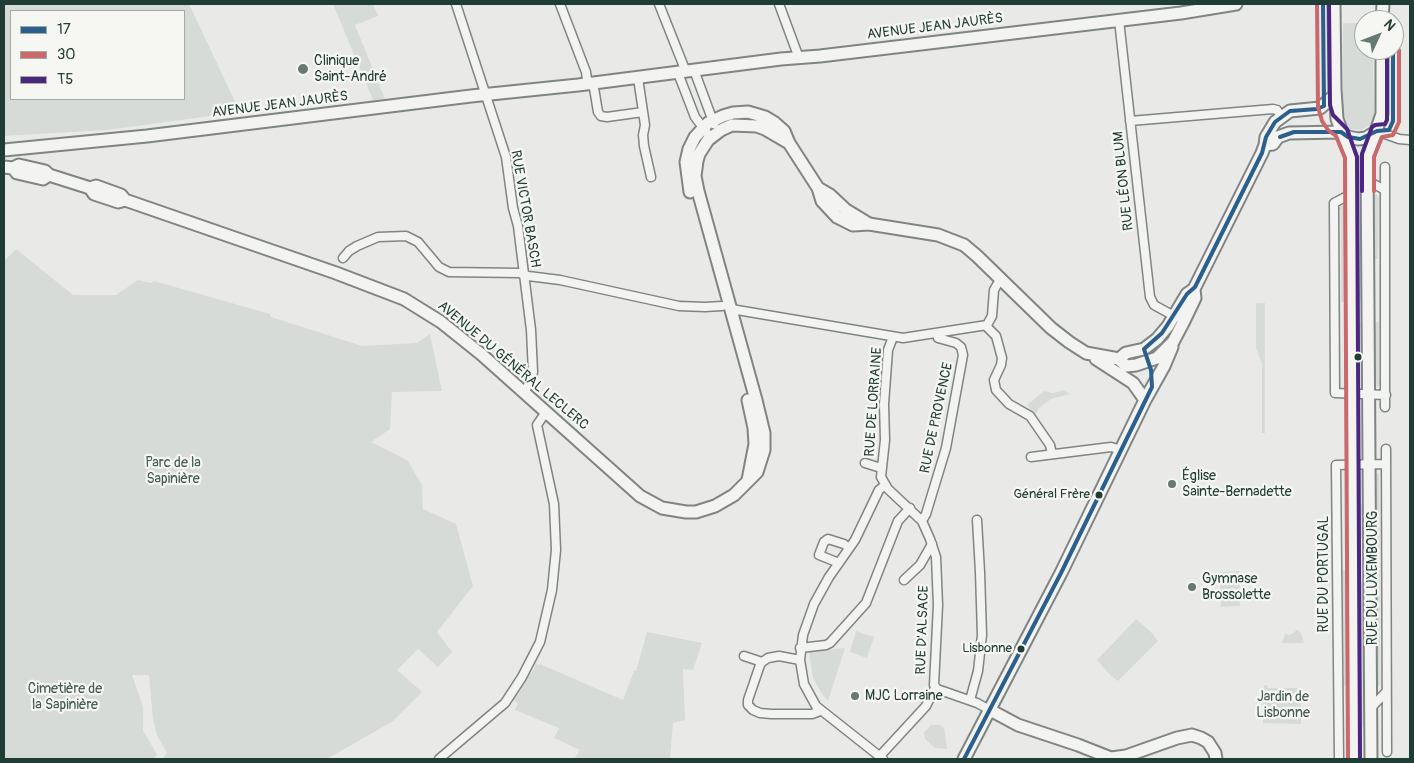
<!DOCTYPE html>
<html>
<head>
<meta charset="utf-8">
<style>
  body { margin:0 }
  #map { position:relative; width:1414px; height:763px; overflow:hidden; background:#e9eae8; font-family:Pangolin,sans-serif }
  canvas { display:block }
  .frame { position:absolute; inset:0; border:5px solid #1f3d34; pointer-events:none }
  .legend { position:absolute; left:10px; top:10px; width:175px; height:90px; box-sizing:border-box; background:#f6f6f2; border:1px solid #a0aca6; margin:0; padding:6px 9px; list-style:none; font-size:15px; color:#1f3d34 }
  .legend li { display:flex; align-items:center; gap:10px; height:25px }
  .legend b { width:25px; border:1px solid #a0aca6 }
  .north { position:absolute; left:1354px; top:10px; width:50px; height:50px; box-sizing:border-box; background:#f6f6f2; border:1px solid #a0aca6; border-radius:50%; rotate:47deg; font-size:14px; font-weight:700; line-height:20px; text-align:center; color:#1f3d34 }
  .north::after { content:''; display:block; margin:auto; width:18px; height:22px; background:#667a73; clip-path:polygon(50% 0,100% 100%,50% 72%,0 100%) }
</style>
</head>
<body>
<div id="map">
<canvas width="1414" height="763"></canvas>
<div class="frame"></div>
<ul class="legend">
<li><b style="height:6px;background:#2b5f8d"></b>17</li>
<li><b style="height:6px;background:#cb686b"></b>30</li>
<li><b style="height:6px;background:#4b2783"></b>T5</li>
</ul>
<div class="north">N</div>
</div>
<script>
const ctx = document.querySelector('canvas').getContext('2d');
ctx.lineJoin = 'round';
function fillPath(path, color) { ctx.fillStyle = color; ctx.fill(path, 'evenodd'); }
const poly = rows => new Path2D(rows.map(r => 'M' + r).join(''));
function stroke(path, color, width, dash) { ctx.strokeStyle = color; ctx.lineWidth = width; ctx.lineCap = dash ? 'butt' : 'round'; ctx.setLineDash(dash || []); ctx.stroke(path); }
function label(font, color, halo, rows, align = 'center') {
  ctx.font = font + ' Pangolin,sans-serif'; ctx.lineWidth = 4.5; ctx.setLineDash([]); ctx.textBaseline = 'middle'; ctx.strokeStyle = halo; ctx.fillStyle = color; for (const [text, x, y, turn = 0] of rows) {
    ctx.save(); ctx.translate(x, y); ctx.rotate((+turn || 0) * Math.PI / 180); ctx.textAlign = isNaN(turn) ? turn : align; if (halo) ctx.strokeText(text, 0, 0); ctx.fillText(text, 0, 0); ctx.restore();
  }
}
fillPath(poly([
  [4,4,189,4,240,112,107,130,4,136],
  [11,11,184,11,184,99,11,99],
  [333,4,373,4,378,16,355,25,385,99,373,100],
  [1343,23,1364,23,1364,50,1373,50,1374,116,1370,125,1361,130,1350,129,1345,123,1343,117],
  [1356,175,1363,175,1364,302,1357,302],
  [1376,194,1379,197,1378,259,1373,259,1373,197],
  [1342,205,1346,207,1347,302,1341,302,1341,210,1338,209],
  [16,249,73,295,116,295,138,280,151,283,154,281,270,314,271,317,362,346,417,343,430,334,442,391,392,392,390,429,371,442,407,460,422,485,423,509,456,524,473,586,437,632,452,652,438,667,418,649,397,670,422,692,393,721,327,759,162,759,167,753,157,735,153,719,149,675,132,675,143,707,143,730,157,755,153,759,4,759,4,261],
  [1256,303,1265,303,1265,433,1262,433,1262,363,1256,348],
  [1357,322,1363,322,1362,387,1361,386,1361,359,1357,354],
  [1374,322,1379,322,1379,380,1380,380,1380,385,1378,387,1374,385],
  [1063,390,1070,394,1051,399,1039,408,1035,416,1027,405,1044,391,1053,393],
  [1358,472,1361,473,1361,503,1364,509,1365,538,1358,538],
  [1377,473,1379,474,1380,549,1375,549,1374,474],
  [1342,570,1348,570,1349,683,1346,686,1342,685,1341,678,1344,677],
  [1375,570,1380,570,1380,685,1378,687,1376,685],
  [1239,571,1240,606,1221,607,1220,572],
  [1358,582,1365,582,1366,727,1358,727],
  [1136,619,1150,631,1158,641,1118,681,1110,675,1097,660],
  [1297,630,1301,633,1304,643,1282,643,1285,634,1290,635],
  [856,631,874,637,867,658,850,652],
  [647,632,702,643,693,670,683,669,685,720,673,723,670,759,574,759,580,750,554,738,559,728,515,710,518,703,512,700,534,669,536,663,538,665,540,664,623,700,634,671,636,671],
  [845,648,828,701,822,694,813,678,809,652],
  [1264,685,1267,685,1268,688,1301,688,1301,724,1263,723],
  [931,725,940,725,944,728,947,749,935,748,925,739,924,732]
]), '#d6dbd7');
const street = poly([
  [456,4,506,157,513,208,518,226,531,330,533,372,531,381,524,392],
  [560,4,586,72,587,79,594,88,598,112,601,116,607,117,643,112],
  [659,4,686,72],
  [779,4,799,58],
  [1119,20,1150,297,1154,305,1176,317],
  [694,70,714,124],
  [678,73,695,117,711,138],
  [638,78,645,125,643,135,644,146,651,177],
  [1130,121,1273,109,1277,110,1281,116],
  [1377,131,1399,139,1410,140],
  [1385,167,1385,407],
  [1368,181,1385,190],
  [1351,194,1334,203,1335,393,1386,395],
  [343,258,349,251,357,246,378,237,406,236,418,242,439,267,449,272,519,273,528,276,560,280,679,306,705,307,722,306],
  [731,309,903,338,987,325,992,316,994,290,1001,278],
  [986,326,996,336,1002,358,1001,365,994,380,996,390,1009,404,1030,416,1050,445,1052,454],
  [893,337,888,350,884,404,885,440,881,477,888,489,922,521,930,539,936,557,938,605,934,685,937,689,977,703,990,710],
  [1386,449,1387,752],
  [1031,457,1111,447,1122,450],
  [865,463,881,468],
  [922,521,926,514,946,448,963,355,961,347,956,343,938,338,937,333],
  [839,563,819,555,824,542,828,539,844,544,849,548],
  [904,580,920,565,932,544],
  [800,648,826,645,830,643,866,603,898,521,910,508],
  [744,656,762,662],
  [800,660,779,656,768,658,762,662,760,665,748,700,748,705,753,710,760,713,771,714,812,714,820,711],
  [970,700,978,671,982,635,980,572,977,520],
  [1370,709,1386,692],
  [879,757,926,706,935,688],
  [439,759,505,703,522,677,540,642,552,590,556,550,554,504,537,425,546,412],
  [883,759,816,706,804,684,800,660,803,635,814,604,829,577,855,540,879,490,885,485],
  [1339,759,1336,465,1386,464]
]);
const secondary = poly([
  [1334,4,1335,89,1337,119,1351,157,1351,162,1354,759],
  [1382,20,1383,4],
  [1341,132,1348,137,1358,139,1366,138,1377,131],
  [1265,145,1273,144,1278,137,1289,133,1341,132],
  [4,150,147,136,471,96,578,85,781,59,820,56,1181,13,1236,4],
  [4,167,13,168,19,165,45,171,49,175,90,188,96,186,121,195,125,200,336,273,404,299,441,322,481,354,640,496,662,508,686,512,696,512,715,506,734,495,757,472,764,450,764,433,756,400,698,191,695,176,697,161,699,154,708,140,721,130,732,125,757,126,765,129,789,143],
  [13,168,17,173,43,179,49,175],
  [90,188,94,194,118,202,125,200],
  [818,188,830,195,846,210,869,224],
  [690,192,686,162,689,149,695,137,708,123,723,116,733,113,748,112,765,117,775,123,784,131,789,143,818,188,822,201,837,217,853,225,869,224,938,235,964,245,977,256,1051,328,1069,342,1086,353,1119,359,1126,366,1136,365,1157,358,1173,342,1184,321,1195,298,1194,289],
  [1096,359,1133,383,1145,400],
  [1119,359,1126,353,1144,349,1157,339,1168,326,1187,294,1194,289,1262,153,1265,145,1266,137,1275,122,1290,111,1320,108,1335,95],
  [748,480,755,444,754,428,748,400],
  [990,710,1018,725,1078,745,1111,758,1126,756,1177,738,1192,735,1201,738,1208,742,1215,753,1216,759],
  [964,759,1061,573,1145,400,1164,366,1172,347],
  [1371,759,1367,157,1382,114,1382,50]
]);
stroke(street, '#7f8583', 11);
stroke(secondary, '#7f8583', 15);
stroke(street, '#f3f3f1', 8);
stroke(secondary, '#f3f3f1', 11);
stroke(poly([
  [1280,137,1294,132,1341,132,1348,137,1360,139,1377,131,1389,130,1393,121,1393,50],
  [964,759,1061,573,1152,387,1151,370,1144,349,1162,333,1187,294,1195,287,1262,153,1266,137,1275,122,1290,111,1317,109,1324,106,1323,4]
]), '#2b5f8d', 4);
stroke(poly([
  [1317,4,1318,107,1322,121,1328,130,1336,136,1345,158,1348,759],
  [1374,191,1374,157,1382,137,1393,135,1399,122,1399,50]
]), '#cb686b', 4);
stroke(poly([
  [1329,4,1330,105,1333,115,1347,129,1357,157,1360,759],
  [1362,191,1362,154,1372,127,1375,125,1385,124,1387,120,1387,50]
]), '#4b2783', 4);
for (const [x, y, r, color] of [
  [303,69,6,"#667a73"],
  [1358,357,4.5,"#1f3d34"],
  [1172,484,5,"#667a73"],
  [1099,495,4.5,"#1f3d34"],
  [1192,587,5,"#667a73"],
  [1021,649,4.5,"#1f3d34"],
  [855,696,5,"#667a73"]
]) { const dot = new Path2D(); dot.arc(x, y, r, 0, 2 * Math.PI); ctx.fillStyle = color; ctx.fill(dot); stroke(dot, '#f6f6f2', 2); }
label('13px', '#1f3d34', '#f6f6f2', [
  ["Général Frère",1090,495],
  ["Lisbonne",1012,649]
], 'right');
label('14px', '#1f3d34', '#f6f6f2', [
  ["AVENUE JEAN JAURÈS",935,27,-7],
  ["AVENUE JEAN JAURÈS",280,105,-7],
  ["RUE LÉON BLUM",1124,181,-96],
  ["RUE VICTOR BASCH",525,209,80],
  ["AVENUE DU GÉNÉRAL LECLERC",513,366,40],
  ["RUE DE LORRAINE",874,402,-86],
  ["RUE DE PROVENCE",937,418,-78],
  ["RUE DU PORTUGAL",1324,574,-90],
  ["RUE DU LUXEMBOURG",1373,578,-90],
  ["RUE D'ALSACE",923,630,-88]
]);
label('14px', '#1f3d34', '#f6f6f2', [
  ["Clinique",314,61],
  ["Saint-André",314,77],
  ["Église",1182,476],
  ["Sainte-Bernadette",1182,492],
  ["Gymnase",1202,579],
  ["Brossolette",1202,595],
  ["MJC Lorraine",865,696]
], 'left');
label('14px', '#415a52', '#f6f6f2', [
  ["Parc de la",173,463],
  ["Sapinière",173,479],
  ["Cimetière de",65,689],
  ["la Sapinière",65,705],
  ["Jardin de",1283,697],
  ["Lisbonne",1283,713]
]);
</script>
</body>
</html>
